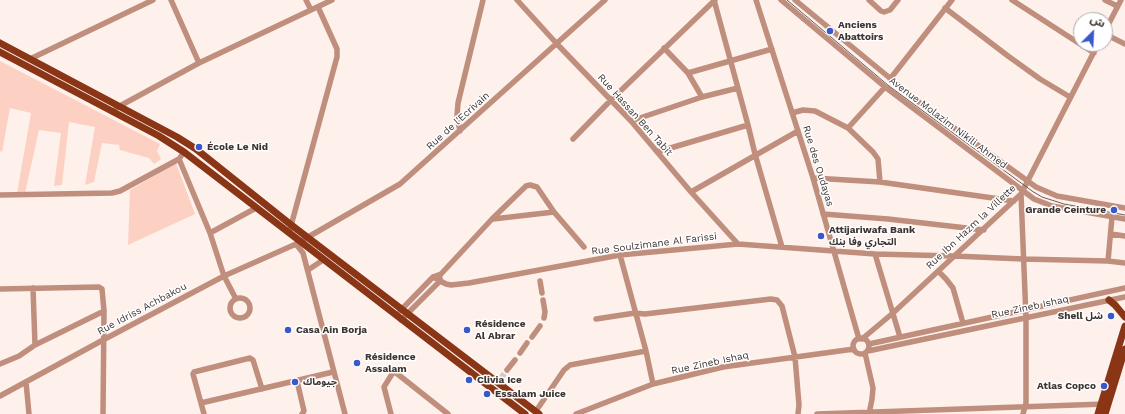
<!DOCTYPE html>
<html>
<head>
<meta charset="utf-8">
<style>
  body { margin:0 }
  #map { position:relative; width:1125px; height:414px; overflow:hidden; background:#fef0eb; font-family:"Work Sans","Noto Sans Arabic",sans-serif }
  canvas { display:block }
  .north { position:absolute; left:1073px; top:12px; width:40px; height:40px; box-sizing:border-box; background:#fff; border:1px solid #b1aead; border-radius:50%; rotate:24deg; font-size:11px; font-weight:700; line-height:16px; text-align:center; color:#3d3432 }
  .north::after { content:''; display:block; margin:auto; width:14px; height:18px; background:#3958c9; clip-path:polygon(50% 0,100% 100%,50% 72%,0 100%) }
</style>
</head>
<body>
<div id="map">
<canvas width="1125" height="414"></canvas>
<div class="north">ش</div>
</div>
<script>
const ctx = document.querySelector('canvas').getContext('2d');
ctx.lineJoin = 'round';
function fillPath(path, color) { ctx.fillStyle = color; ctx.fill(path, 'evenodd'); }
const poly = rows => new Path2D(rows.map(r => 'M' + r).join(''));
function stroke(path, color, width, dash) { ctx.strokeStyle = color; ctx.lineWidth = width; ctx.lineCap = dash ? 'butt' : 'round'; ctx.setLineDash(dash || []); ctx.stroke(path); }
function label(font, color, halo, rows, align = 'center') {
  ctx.font = font + ' "Work Sans","Noto Sans Arabic",sans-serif'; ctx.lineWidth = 3; ctx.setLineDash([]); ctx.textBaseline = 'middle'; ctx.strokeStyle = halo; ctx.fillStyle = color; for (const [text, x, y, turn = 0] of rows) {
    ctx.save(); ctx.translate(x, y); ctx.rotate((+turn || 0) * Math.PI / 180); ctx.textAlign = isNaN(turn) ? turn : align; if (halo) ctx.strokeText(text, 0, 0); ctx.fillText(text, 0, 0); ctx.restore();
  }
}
fillPath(poly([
  [0,61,160,144,157,151,161,159,154,164,149,158,120,150,119,145,102,143,94,182,85,185,95,127,69,122,62,185,54,186,61,133,39,130,25,193,17,193,31,113,10,108,2,152,0,151],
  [176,163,195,214,128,245,130,190]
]), '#fcd1c3');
stroke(poly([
  [501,378,507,370]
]), '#d7cac6', 5.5, [5.5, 3]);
stroke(poly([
  [171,0,199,63],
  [306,0,311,10],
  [517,0,557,44,631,121,691,192,738,244],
  [714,0,748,125,755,154,782,247],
  [756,0,813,178,859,339],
  [781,0,885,87,1034,199,1052,206,1125,219],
  [795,0,925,107,1036,187,1057,196,1125,208],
  [869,0,881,11,884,12,890,10,898,0],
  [1012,0,1094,53],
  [1105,0,1117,6],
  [945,8,1008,56,1040,79,1070,97],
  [1105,31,1121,0],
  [1105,34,1125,44],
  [664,48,688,73,702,97],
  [30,59,153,0],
  [688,73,772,49],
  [890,79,952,0],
  [116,108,199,63,332,0],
  [792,113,803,110,815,111,848,128,873,152,878,159,880,182],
  [631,121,702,97,738,88],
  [848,128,885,87],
  [460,131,457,116,458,103,483,0],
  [573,139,611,100,715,0],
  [657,152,748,125],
  [179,159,210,233,224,276,236,299],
  [813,178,880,182,1014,201],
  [691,192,798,131],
  [1021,194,1026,318,1026,403,1023,414],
  [0,195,112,193,120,191,179,159,184,152],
  [823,214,888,219,984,230],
  [493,219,554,212],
  [210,233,256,208],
  [289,233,337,57,337,49,318,7],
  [1111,234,1125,236],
  [875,254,900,337],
  [620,255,646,351,653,384],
  [1108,261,1112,217],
  [308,270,323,260],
  [938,271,946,279,953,288,963,323],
  [433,277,446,284,451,285,469,283,620,255,738,244,875,254,954,256,1023,259,1108,261,1125,263],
  [540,281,542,293],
  [33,288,35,345],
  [0,289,99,287,102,289,104,311,103,414],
  '230 308a10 10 0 1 1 20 0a10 10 0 1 1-20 0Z',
  [543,300,545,312,544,318],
  [400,311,433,277,441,274,492,219,526,186,530,185,537,187,554,212,584,247],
  [596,319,635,313,645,314,771,299,777,300,782,306,795,357,799,405,798,414],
  [401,320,440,281,440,278],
  [532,337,540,326],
  '853 346a8 8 0 1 1 16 0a8 8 0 1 1-16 0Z',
  [862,339,893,313,1021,194,1098,44],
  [869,344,1125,288],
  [868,351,1125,297],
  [520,353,527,343],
  [865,353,873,388,872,399,869,414],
  [0,364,19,356,35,345,104,311],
  [507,370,515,360],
  [297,381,304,411,302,414],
  [26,382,29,414],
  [0,396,103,340,224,276,296,244],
  [201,403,333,372],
  [536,411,564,370,570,365,646,351],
  [204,414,193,374,194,372,250,358,253,360,262,389],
  [345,414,303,253,296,244,400,184,605,0],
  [391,414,384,387,392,374,395,372,448,414],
  [576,414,653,384,723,367,854,349],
  [817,414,1105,404]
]), '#bf8e7d', 5.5);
stroke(poly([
  [0,43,177,137,196,149,290,224,539,414],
  [0,52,159,136,184,152,525,414],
  [1109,300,1115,305,1125,317],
  [1098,414,1125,326],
  [1105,414,1125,349]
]), '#8a3616', 7);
stroke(poly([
  [787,0,889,86,1032,191,1042,197,1064,204,1125,215]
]), '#695f5c', 1);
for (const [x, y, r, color] of [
  [830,31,4,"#3958c9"],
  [199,147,4,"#3958c9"],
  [1114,210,4,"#3958c9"],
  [821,236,4,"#3958c9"],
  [1111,316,4,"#3958c9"],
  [288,330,4,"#3958c9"],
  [467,330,4,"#3958c9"],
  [357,363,4,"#3958c9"],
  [469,380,4,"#3958c9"],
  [295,382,4,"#3958c9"],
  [1104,386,4,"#3958c9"],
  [487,394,4,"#3958c9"]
]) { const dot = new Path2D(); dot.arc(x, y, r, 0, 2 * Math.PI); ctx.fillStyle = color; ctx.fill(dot); stroke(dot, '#fff', 1.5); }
label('bold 10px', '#3d3432', '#fff', [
  ["Anciens",838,25],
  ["Abattoirs",838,37],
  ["École Le Nid",207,147],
  ["Grande Ceinture",1106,210,"right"],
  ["Attijariwafa Bank",829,230],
  ["التجاري وفا بنك",829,242],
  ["Shell شل",1103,316,"right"],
  ["Résidence",475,324],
  ["Al Abrar",475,336],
  ["Casa Ain Borja",296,330],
  ["Résidence",365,357],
  ["Assalam",365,369],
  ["Clivia Ice",477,380],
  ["جيوماك",303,382],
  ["Atlas Copco",1096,386,"right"],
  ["Essalam Juice",495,394]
], 'left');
label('10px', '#3d3432', '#fff', [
  ["Rue Hassan Ben Tabit",635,115,48],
  ["Rue de l'Ecrivain",458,121,-42],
  ["Avenue Molazim Nikili Ahmed",948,123,37],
  ["Rue des Oudayas",818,166,73],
  ["Rue Ibn Hazm la Villette",971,227,-43],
  ["Rue Soulzimane Al Farissi",654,244,-7],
  ["Rue Zineb Ishaq",1030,307,-12],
  ["Rue Idriss Achbakou",142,309,-28],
  ["Rue Zineb Ishaq",710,363,-12]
]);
</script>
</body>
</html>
